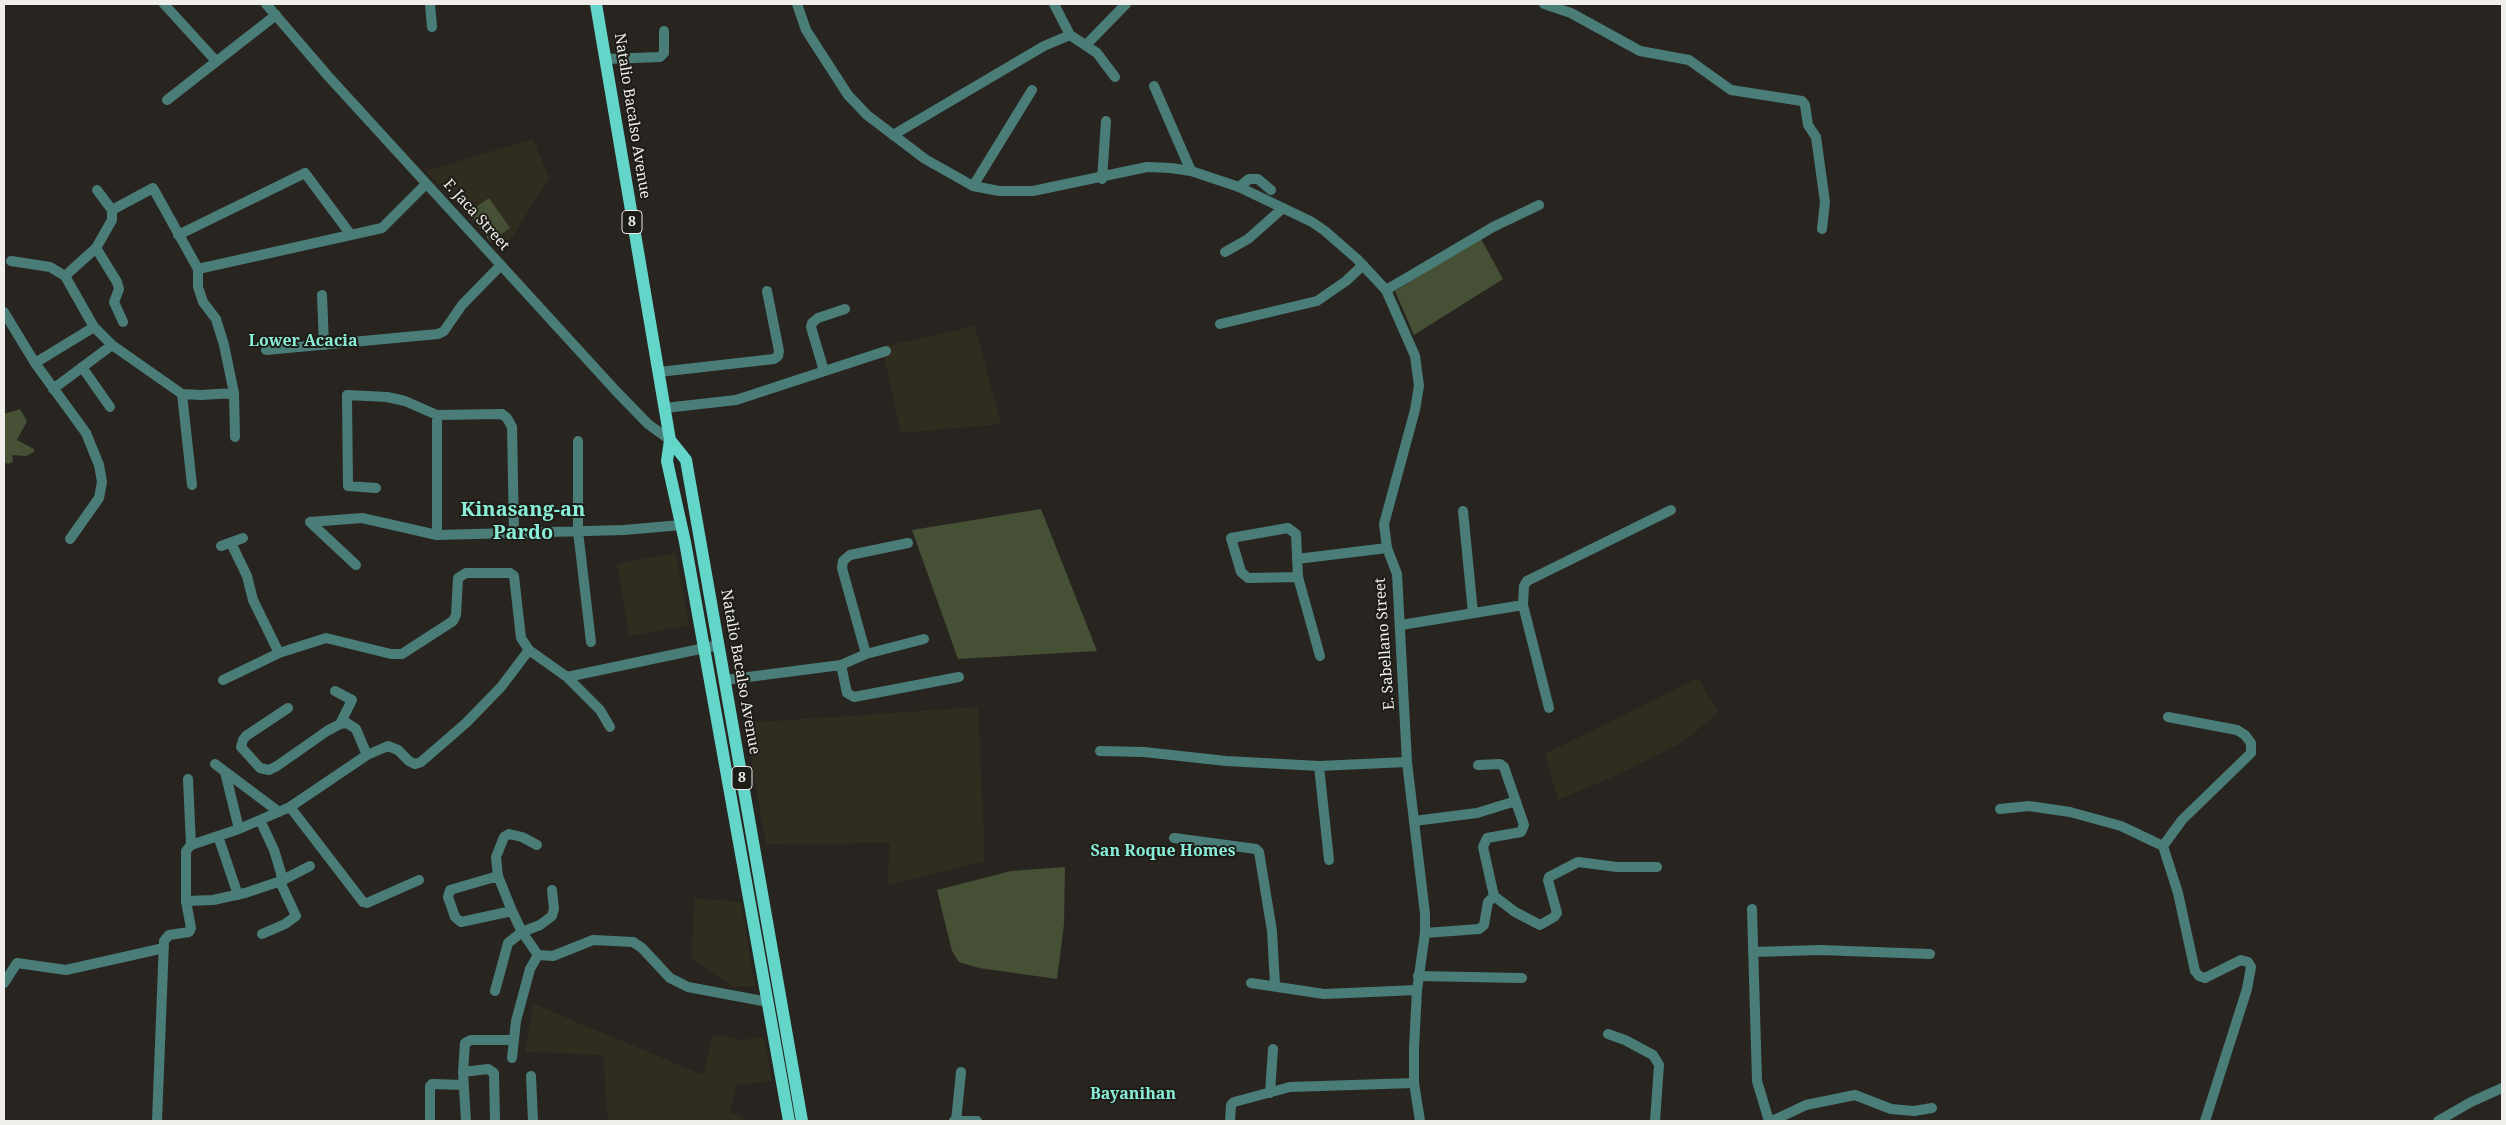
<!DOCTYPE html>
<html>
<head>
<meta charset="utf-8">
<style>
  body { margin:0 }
  #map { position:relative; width:2506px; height:1125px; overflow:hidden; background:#282520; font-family:"Noto Serif",serif }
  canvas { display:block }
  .frame { position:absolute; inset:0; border:5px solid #f0eeea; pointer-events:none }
</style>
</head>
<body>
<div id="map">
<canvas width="2506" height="1125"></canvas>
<div class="frame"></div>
</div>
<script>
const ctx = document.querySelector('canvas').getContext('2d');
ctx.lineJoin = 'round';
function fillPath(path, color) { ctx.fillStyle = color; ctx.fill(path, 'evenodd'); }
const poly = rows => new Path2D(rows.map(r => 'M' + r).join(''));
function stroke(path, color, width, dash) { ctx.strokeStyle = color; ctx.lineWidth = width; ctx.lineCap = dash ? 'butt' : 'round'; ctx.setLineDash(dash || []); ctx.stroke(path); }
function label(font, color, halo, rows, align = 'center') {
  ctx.font = font + ' "Noto Serif",serif'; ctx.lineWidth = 4; ctx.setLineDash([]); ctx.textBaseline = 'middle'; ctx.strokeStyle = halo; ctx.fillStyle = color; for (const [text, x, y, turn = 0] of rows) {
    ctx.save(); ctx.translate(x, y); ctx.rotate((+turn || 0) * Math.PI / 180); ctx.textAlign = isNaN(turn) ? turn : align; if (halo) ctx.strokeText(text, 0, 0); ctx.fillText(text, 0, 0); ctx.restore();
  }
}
fillPath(poly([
  [533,139,549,178,502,253,426,171],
  [975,326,1001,424,901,433,882,347],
  [676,553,689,625,629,636,617,564],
  [1698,678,1719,712,1683,742,1615,776,1558,800,1545,754],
  [978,707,985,861,887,885,890,843,766,844,745,723],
  [695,898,741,902,755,986,733,987,691,958],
  [534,1004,703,1075,713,1034,741,1040,764,1037,772,1081,736,1085,730,1113,743,1116,742,1121,608,1121,603,1055,525,1052]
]), '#312c20');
fillPath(poly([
  [489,198,510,228,490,242,469,212],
  [1480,237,1503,279,1414,335,1395,291],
  [20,409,27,421,17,440,34,449,34,452,26,456,12,455,13,462,8,464,4,462,4,414],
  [1041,509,1097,651,958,659,912,530],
  [1065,867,1064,924,1057,979,979,968,959,962,952,951,937,890,1011,871]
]), '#455035');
stroke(poly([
  [164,4,216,61],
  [430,4,432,27],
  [1054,4,1070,35,1097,53,1115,77],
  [1544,4,1571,13,1640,51,1689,60,1731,90,1802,101,1805,105,1808,125,1816,137,1825,202,1822,229],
  [1086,45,1126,4],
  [607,59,660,57,664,53,664,31],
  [1154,86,1191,171],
  [167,100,276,15],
  [893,135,1044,46,1070,35],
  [1102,179,1106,121],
  [973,186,1032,90],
  [1239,187,1249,179,1258,179,1271,190],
  [112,210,153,188,198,269,198,287,203,302,216,319,224,345,234,393,235,437],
  [178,235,305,173,351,235],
  [96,248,117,282,119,289,114,302,123,322],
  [1225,252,1248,239,1283,208],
  [11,261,50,267,65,276,94,327,112,345,182,394,201,395,234,393],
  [198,269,382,228,426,184],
  [65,276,96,248,112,220,112,210,97,190],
  [1386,290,1493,227,1539,205],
  [322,295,324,345],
  [4,312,35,363,86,433,99,465,102,482,99,498,70,539],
  [1220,324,1317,301,1346,281,1363,265],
  [266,350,438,334,444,331,462,305,501,265],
  [35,363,94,327],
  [82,367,110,407],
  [824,371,811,327,812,323,818,318,845,309],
  [659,372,774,359,778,356,779,351,767,291],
  [53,389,112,345],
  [182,394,192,485],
  [665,408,736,400,886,351],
  [437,415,437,535],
  [578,441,578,531,591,642],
  [376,488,348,486,347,395,387,397,405,401,437,415,502,414,507,418,512,427,514,533],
  [1463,511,1473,613],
  [310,522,362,518,437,535,624,530,681,525],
  [310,522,356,565],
  [231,543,247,576,253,600,279,653],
  [221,546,243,538],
  [1297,559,1387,548],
  [1298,577,1248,578,1241,572,1231,538,1288,528,1296,534,1298,577,1320,656],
  [1401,625,1523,605],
  [866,654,842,568,843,561,850,555,908,543],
  [841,665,847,693,854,697,959,677],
  [567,677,600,710,610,727],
  [223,680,279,653,326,638,391,654,402,654,453,621,456,615,458,578,466,573,510,573,514,576,521,638,529,650,567,677,719,645],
  [725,680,841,665,866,654,924,639],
  [335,691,352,700,340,724],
  [288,708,246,736,243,740,241,747,260,768,269,770,277,766,327,731,340,724,347,723,356,729,367,755],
  [1549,708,1523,605,1524,586,1527,581,1671,510],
  [1100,751,1144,752,1226,761,1319,766,1407,762],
  [215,764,279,812],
  [1478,765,1500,764,1504,767,1524,825,1521,832,1487,838,1483,847,1494,896,1515,912,1540,925,1554,917,1557,913,1548,880,1549,877,1578,862,1617,867,1657,867],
  [1319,766,1329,860],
  [225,772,239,829],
  [188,779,191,845],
  [290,807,363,902,367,903,419,880],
  [2000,809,2029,806,2070,812,2121,826,2163,846,2178,893,2195,971,2199,976,2205,978,2241,960,2248,962,2251,967,2247,989,2205,1121],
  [260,820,274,850,281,873,282,886,296,916,285,924,262,934],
  [1414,821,1477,813,1516,801],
  [218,836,238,895],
  [1174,838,1256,849,1259,852,1272,931,1275,985],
  [537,845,522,837,509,834,504,837,496,857,498,876,512,911,522,932,538,955],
  [2163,846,2182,820,2251,753,2251,743,2245,735,2237,730,2168,717],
  [498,876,450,890,448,897,455,917,461,922,512,911],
  [186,901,213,900,245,893,281,881,310,866],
  [1752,909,1757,1081,1769,1121],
  [1425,933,1479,929,1484,925,1488,902,1494,896],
  [1753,952,1820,950,1930,954],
  [1418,976,1522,978],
  [4,983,17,963,66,970,164,948],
  [1251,983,1324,994,1417,990],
  [495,991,508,943,522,932,540,925,552,916,554,909,552,890],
  [1608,1034,1625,1040,1653,1055,1659,1065,1655,1121],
  [512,1058,516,1021,530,969,538,955,553,956,593,940,633,942,642,948,670,978,688,987,768,1002],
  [463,1072,488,1069,494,1073,495,1121],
  [531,1076,533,1121],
  [1270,1093,1273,1049],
  [157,1121,164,941,169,935,189,932,191,928,186,901,186,851,191,845,239,829,290,807,367,755,388,746,398,750,409,761,415,764,421,762,466,723,501,687,529,650],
  [430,1121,430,1086,432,1084,464,1085],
  [466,1121,463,1072,465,1043,471,1040,512,1040],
  [954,1121,977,1121],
  [956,1121,961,1072],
  [1230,1121,1231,1105,1234,1102,1290,1087,1414,1083],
  [1772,1121,1806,1105,1855,1095,1891,1109,1914,1111,1932,1108],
  [2438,1121,2471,1102,2502,1088]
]), '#4a7d77', 10);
stroke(poly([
  [266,4,328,76,616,391,648,424,670,440],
  [797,4,806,30,848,95,867,115,925,159,973,186,999,191,1033,191,1147,167,1171,168,1191,171,1239,187,1312,222,1325,231,1357,259,1386,290,1415,356,1419,386,1415,410,1384,524,1387,548,1397,574,1407,762,1425,914,1425,933,1417,990,1414,1048,1414,1083,1420,1121]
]), '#4a7d77', 10);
stroke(poly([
  [596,4,670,440,667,461,685,542,789,1121],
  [670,440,686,460,802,1121]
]), '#63d6c9', 12);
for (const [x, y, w] of [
  [632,222,20],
  [742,778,20]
]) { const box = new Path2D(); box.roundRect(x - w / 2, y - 11.5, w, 23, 4); ctx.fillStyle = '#1e1c16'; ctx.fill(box); stroke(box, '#f0eeea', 1); }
label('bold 14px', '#f0eeea', null, [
  ["8",632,222],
  ["8",742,778]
]);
label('15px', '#f0eeea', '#1e1c16', [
  ["Natalio Bacalso Avenue",632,116,81],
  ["F. Jaca Street",476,215,48],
  ["E. Sabellano Street",1385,644,-94],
  ["Natalio Bacalso Avenue",740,672,80]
]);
label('bold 16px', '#89eed9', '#1e1c16', [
  ["Lower Acacia",303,341],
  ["San Roque Homes",1163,851],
  ["Bayanihan",1133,1094]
]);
label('bold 20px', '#89eed9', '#1e1c16', [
  ["Kinasang-an",523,510],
  ["Pardo",523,533]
]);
</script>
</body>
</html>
